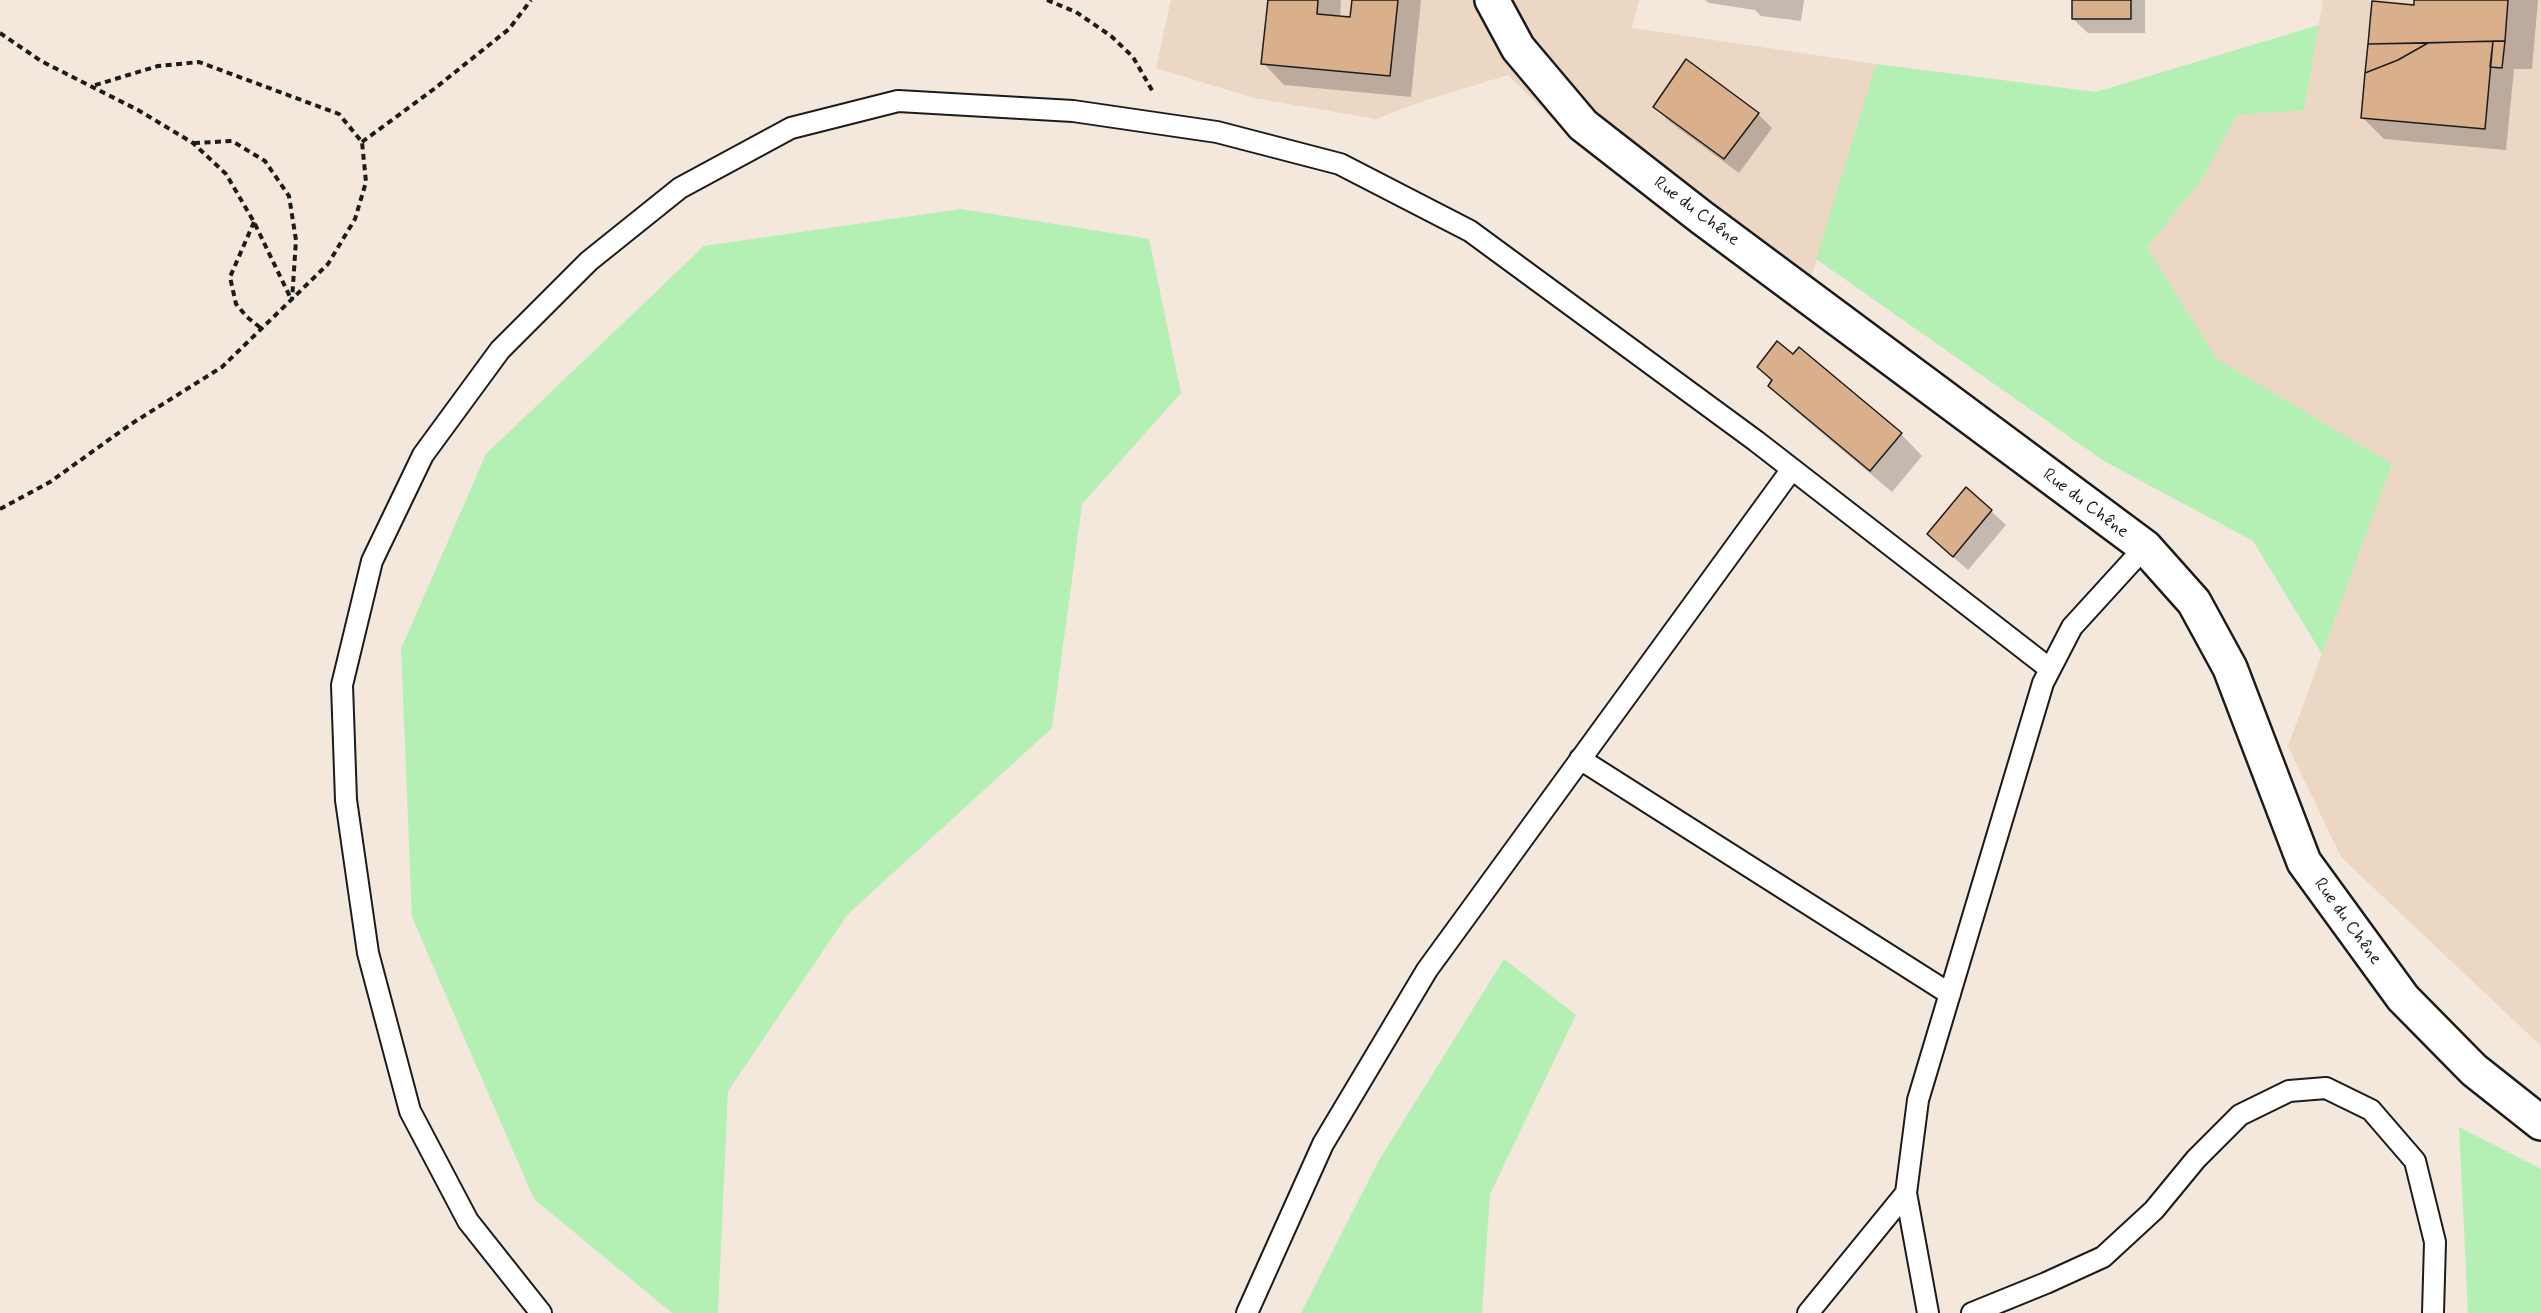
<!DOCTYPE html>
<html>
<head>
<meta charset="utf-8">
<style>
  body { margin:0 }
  canvas { display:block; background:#f4e7dc }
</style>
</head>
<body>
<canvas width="2541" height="1313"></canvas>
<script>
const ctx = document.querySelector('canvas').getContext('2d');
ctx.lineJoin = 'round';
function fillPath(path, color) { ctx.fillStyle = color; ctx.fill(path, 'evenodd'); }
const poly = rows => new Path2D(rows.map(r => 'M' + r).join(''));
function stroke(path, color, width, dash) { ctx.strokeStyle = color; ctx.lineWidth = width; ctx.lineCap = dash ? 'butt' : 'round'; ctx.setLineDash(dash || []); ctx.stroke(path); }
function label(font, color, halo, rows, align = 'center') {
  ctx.font = font + ' Mynerve,sans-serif'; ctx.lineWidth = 4.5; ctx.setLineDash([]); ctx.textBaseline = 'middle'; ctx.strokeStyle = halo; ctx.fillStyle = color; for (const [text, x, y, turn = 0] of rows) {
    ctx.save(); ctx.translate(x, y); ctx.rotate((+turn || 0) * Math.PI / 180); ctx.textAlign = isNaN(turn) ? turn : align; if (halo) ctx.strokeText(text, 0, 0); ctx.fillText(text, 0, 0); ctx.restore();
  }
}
fillPath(poly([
  [1171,0,1639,0,1632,28,1876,64,1800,314,1576,143,1508,75,1426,100,1376,119,1254,98,1156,68],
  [2323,0,2541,0,2541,1046,2341,857,2288,746,2392,464,2217,359,2147,248,2202,179,2237,115,2304,110]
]), '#ecd6c4');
fillPath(poly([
  [2319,25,2304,110,2237,115,2202,179,2147,248,2217,359,2392,464,2322,654,2253,541,2104,461,1816,259,1876,64,2096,92],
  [961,209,1149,239,1181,393,1082,504,1052,728,848,914,728,1091,718,1313,672,1313,534,1199,412,917,401,649,486,454,704,246],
  [1504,959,1576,1015,1490,1194,1482,1313,1301,1313,1378,1162],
  [2459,1127,2541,1169,2541,1313,2468,1313]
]), '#b4efb4');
fillPath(poly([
  [1269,0,1341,0,1340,18,1351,19,1353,0,1421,0,1411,97,1284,85,1263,63],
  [1705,0,1804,0,1801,21,1761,16,1755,10,1709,3],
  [2073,0,2145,0,2145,33,2088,33,2073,19],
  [2415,0,2538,0,2532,69,2514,69,2506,150,2384,139,2362,117,2370,44,2415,6],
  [1655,107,1758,114,1772,128,1739,173,1670,122],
  [1770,386,1901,434,1922,456,1892,492,1791,407],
  [1991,511,2006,525,1968,570,1943,548]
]), '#0003');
const building = poly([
  [1268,0,1318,0,1317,14,1350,17,1352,0,1398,0,1390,76,1261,64,1268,0],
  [2072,0,2131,0,2131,19,2072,19,2072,0],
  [2414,0,2508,0,2505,41,2368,44,2372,1,2414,5,2414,0],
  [2493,41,2485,129,2361,118,2365,73,2398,60,2428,43,2493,41],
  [2493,41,2505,41,2502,68,2490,67,2493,41],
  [2428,43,2398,60,2365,73,2368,44,2428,43],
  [1686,59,1759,113,1724,159,1653,107,1686,59],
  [1777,341,1793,354,1799,347,1902,433,1870,471,1768,386,1772,380,1757,367,1777,341],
  [1966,487,1992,510,1953,557,1927,534,1966,487]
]);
fillPath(building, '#daaf8b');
stroke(building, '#1c1c1c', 1.5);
const lane = poly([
  [1580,759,1950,994],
  [541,1313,468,1221,410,1111,368,953,346,800,342,685,372,561,423,455,500,350,589,261,680,188,791,128,898,101,1073,111,1217,132,1340,164,1470,231,1756,441,2050,669],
  [1247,1313,1323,1144,1427,970,1792,469],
  [1808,1313,1906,1193],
  [1928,1313,1906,1193,1918,1100,2043,683,2072,627,2145,547],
  [1972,1313,2046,1283,2103,1257,2154,1210,2196,1159,2240,1115,2289,1091,2326,1088,2371,1110,2415,1161,2435,1242,2433,1313]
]);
const street = poly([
  [1492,0,1518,48,1583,125,1701,217,2145,547,2194,602,2230,668,2304,862,2403,998,2474,1070,2541,1123]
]);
stroke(lane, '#1c1c1c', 24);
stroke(street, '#1c1c1c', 38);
stroke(poly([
  [1047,0,1076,12,1111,36,1133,57,1153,92],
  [0,33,41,61,138,110,193,143,226,174,254,222,292,301],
  [362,142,434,89,509,29,531,0],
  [194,143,232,141,265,161,289,196,296,240,292,300],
  [254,222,230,277,236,304,247,317,262,329],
  [0,509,50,482,131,424,222,367,328,264,355,219,366,182,362,142,339,114,199,62,158,66,92,86]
]), '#1c1c1c', 4, [6, 4.5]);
stroke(lane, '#fff', 20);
stroke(street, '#fff', 33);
label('18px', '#1c1c1c', '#fff', [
  ["Rue du Chêne",1696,212,37],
  ["Rue du Chêne",2085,504,37],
  ["Rue du Chêne",2347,922,54]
]);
</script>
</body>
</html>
